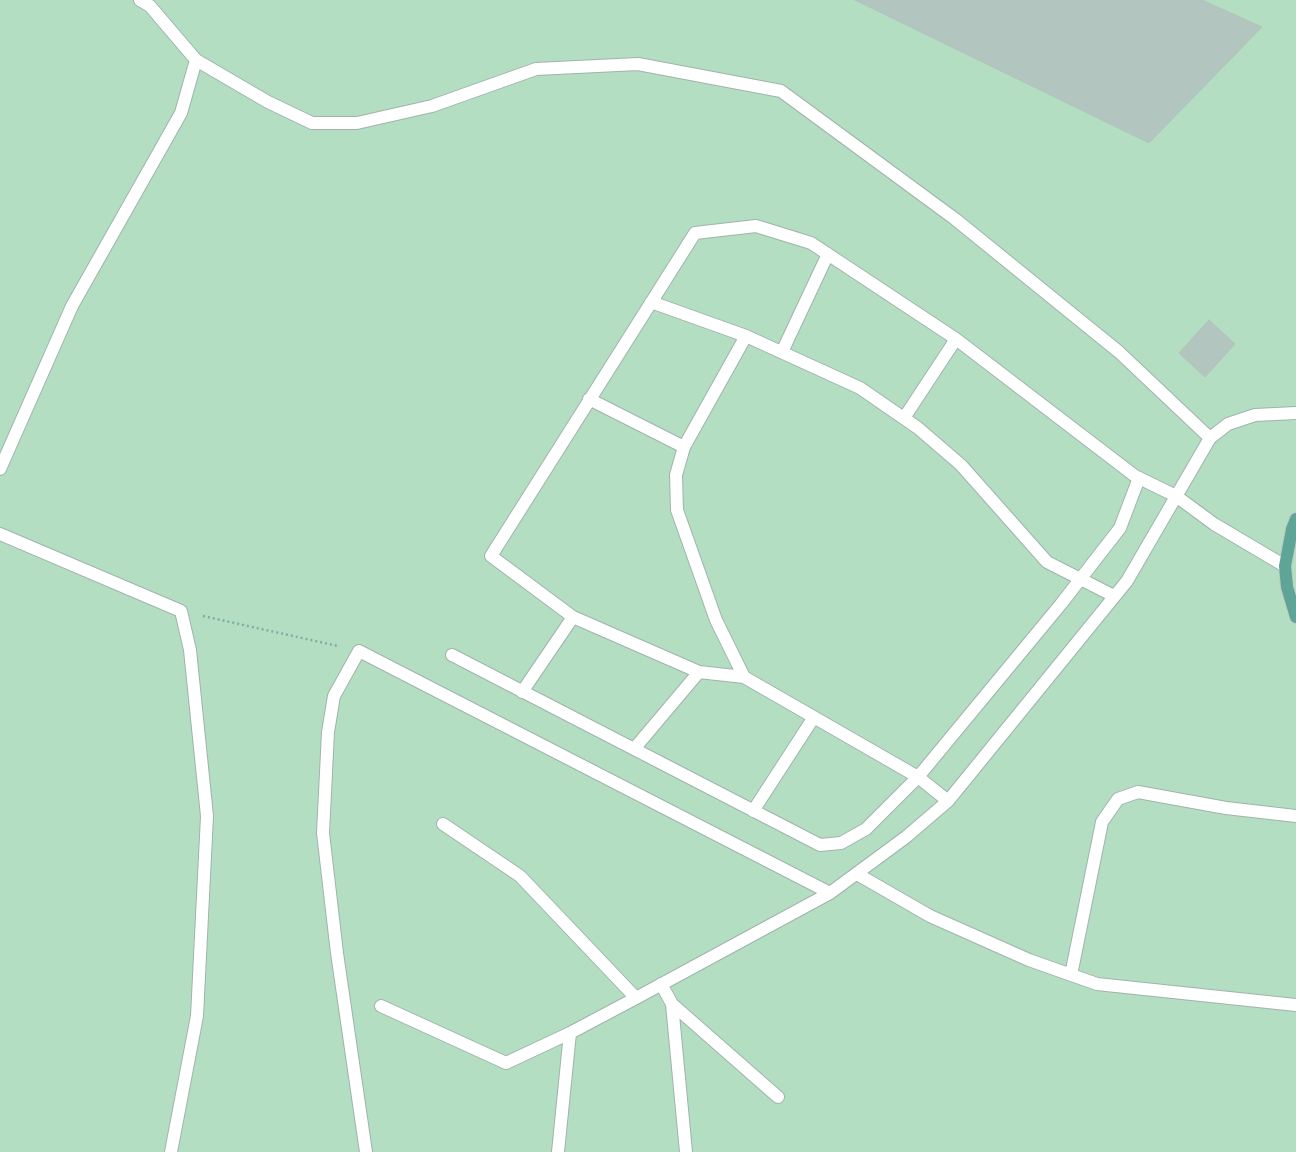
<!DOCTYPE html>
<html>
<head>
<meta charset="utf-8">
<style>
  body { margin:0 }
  canvas { display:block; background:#ddebe6 }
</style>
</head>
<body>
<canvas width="1296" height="1152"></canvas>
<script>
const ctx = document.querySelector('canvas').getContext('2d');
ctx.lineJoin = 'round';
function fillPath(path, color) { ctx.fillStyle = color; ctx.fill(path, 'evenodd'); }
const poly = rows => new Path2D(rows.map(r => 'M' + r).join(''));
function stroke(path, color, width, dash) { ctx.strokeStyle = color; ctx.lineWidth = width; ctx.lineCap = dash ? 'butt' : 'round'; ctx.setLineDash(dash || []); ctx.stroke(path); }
fillPath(poly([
  [0,0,1296,0,1296,1152,0,1152]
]), '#b4dec2');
const building = poly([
  [855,0,1202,0,1262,27,1149,143,855,0],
  [1209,320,1235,344,1205,377,1179,353,1209,320]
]);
fillPath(building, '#b2c5bf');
stroke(building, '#afc4bd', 1);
const minor = poly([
  [140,0,150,6,196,60,268,102,312,123,357,123,432,106,536,69,638,64,781,91,955,219,1119,352,1210,438],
  [651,302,746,336,860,388,918,428,961,465,1047,562,1114,596],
  [782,352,828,254],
  [589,399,684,447],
  [904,418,956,339],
  [0,469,72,306,181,113,196,60],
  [0,534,181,611,190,650,207,816,197,1016,171,1152],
  [452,655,820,845,841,843,866,829,918,777,1061,604,1120,528,1139,478],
  [744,677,716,620,677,510,676,475,684,447,746,336],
  [522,692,573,617],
  [634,749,699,672],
  [948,801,918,777,744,677,699,672,573,617,491,556,695,233,756,226,811,243,956,339,1135,476,1176,496,1214,524,1285,566],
  [753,811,814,717],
  [443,824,520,876,636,998,830,893,906,837,948,801,1127,581,1210,438,1228,424,1255,415,1296,413],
  [857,874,930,916,1029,960,1097,984,1296,1005],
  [1071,975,1102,822,1118,799,1138,792,1226,808,1296,816],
  [661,984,672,1004,778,1097],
  [672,1004,686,1152],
  [381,1006,506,1063,570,1033,636,998],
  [366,1152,337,953,323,833,328,732,334,696,359,651,830,893],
  [558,1152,570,1033]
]);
const major = poly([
  [1296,519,1292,529,1285,566,1287,587,1296,617]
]);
stroke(minor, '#a0b3ad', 14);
stroke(major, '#c0c8c6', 14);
stroke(poly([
  [203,616,338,646]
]), '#7bb1a4', 2.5, [2, 3]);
stroke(minor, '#fff', 12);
stroke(major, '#5ea497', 12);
</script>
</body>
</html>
